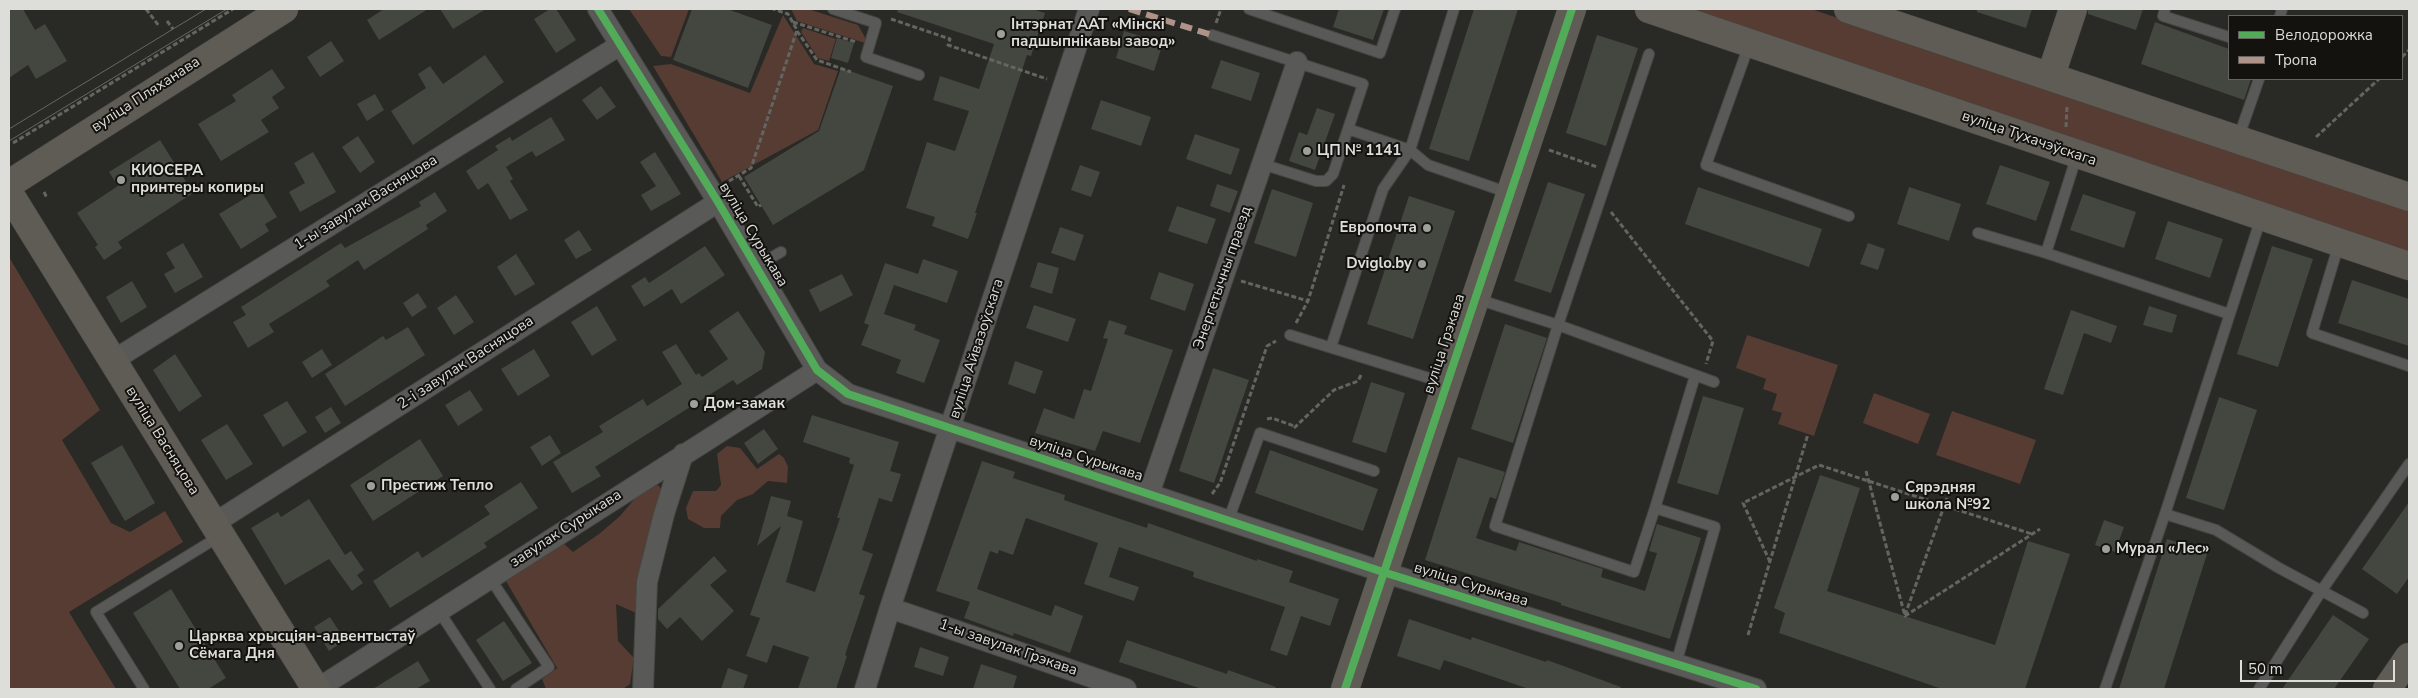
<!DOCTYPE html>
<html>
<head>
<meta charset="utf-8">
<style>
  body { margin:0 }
  #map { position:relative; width:2418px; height:698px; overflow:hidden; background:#292925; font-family:"Nunito Sans",sans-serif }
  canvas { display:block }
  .frame { position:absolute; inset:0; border:10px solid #ddddd9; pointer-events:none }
  .legend { position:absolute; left:2228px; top:15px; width:175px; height:65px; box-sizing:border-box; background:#13120f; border:1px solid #646360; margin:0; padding:6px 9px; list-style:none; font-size:15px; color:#ddddd9 }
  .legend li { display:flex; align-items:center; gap:10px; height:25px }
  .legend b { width:25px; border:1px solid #646360 }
  .scale { position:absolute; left:2240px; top:660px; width:155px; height:22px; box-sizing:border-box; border:2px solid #ddddd9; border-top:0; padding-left:6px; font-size:15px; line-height:18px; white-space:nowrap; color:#ddddd9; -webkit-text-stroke:4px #13120f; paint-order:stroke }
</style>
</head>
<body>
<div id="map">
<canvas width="2418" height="698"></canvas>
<div class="frame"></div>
<ul class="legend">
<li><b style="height:6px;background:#51ab58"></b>Велодорожка</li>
<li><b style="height:6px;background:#af9288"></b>Тропа</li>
</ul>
<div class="scale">50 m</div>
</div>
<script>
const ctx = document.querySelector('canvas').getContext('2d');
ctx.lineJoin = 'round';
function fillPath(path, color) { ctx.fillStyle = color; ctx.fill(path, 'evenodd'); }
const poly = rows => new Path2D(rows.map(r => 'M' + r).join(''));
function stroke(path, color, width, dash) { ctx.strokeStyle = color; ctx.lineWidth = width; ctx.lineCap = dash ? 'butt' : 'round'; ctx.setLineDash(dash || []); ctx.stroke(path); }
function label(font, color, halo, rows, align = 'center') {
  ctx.font = font + ' "Nunito Sans",sans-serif'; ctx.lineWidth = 4; ctx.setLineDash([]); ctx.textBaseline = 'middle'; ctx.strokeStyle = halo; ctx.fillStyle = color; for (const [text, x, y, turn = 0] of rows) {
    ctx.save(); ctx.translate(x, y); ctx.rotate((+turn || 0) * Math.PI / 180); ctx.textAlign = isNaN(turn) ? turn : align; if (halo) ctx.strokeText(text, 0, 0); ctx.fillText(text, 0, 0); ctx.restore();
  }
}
fillPath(poly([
  [629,9,689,9,671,57,661,56],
  [791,9,808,9,858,25,866,39,865,43,797,21],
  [1676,9,1811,9,2409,209,2409,255],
  [783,15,814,64,838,71,818,130,722,182,653,66,671,64,750,93],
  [803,28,836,39,829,61,818,58,801,32],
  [9,257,100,410,62,440,111,523,130,532,165,511,183,542,69,612,116,689,9,689],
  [1747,335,1838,365,1814,436,1778,424,1782,413,1772,410,1777,394,1763,389,1766,379,1736,368],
  [1874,393,1930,414,1918,444,1863,423],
  [1952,411,2036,440,2020,484,1936,455],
  [727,446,740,448,757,469,779,454,784,458,788,467,787,483,768,481,753,494,737,500,721,516,720,528,704,528,688,519,686,508,693,491,716,491,721,485,717,454],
  [649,482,659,486,665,495,636,613,616,604,618,641,634,658,630,684,623,689,546,689,542,679,557,668,503,576,560,540,573,552,599,534,620,516]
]), '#563c33');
fillPath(poly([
  [9,9,23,9,35,30,45,24,67,61,36,79,28,65,9,78],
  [384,9,428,9,379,40,367,20],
  [440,9,486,9,453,29],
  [550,9,556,9,576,40,556,53,534,19],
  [692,9,727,9,772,25,748,88,673,60],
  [898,9,1032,9,1045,13,1031,56,1027,55,975,213,977,213,968,239,932,226,935,217,906,208,927,142,955,151,969,111,933,100,940,76,979,89,994,44,897,12],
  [1339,9,1384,9,1373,40,1333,27],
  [1474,9,1518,9,1469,161,1429,149],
  [1977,9,2032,9,2026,28,1977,12],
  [2088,9,2143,9,2136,30,2088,14],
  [2155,22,2229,49,2229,79,2251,79,2244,100,2141,64],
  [1124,31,1163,43,1154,71,1116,58],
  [1597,35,1638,48,1606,146,1566,133],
  [837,38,854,43,848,63,831,58],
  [331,41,344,61,320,77,307,57],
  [485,55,504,82,413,145,391,111,426,88,418,74,430,66,443,84],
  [1221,60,1260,73,1251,101,1211,88],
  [841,68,893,86,864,170,773,225,744,177,819,131],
  [272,69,285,88,272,97,279,108,261,120,269,132,221,161,198,124,236,101,232,95],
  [601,86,616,107,597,120,582,100],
  [375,94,384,110,367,121,357,104],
  [1101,100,1151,117,1141,146,1091,129],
  [1317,108,1335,114,1315,170,1289,161,1299,132,1307,135],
  [551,117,565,140,536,157,532,151,506,167,513,179,510,181,528,210,510,220,488,183,478,190,466,171,498,150,495,146,510,137,512,141],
  [1195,134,1240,149,1231,175,1186,159],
  [358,136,375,162,360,173,342,147],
  [160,140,193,193,118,242,122,248,104,260,95,247,98,245,77,213,118,186,109,172],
  [313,152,336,192,300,212,289,192,305,183,294,163],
  [655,152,681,194,651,211,641,195,656,186,640,162],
  [1080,165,1100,172,1091,197,1071,190],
  [2000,165,2050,182,2036,221,1986,204],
  [1548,182,1585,194,1551,293,1514,281],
  [1217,184,1238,191,1230,213,1210,206],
  [1698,187,1822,229,1809,267,1685,224],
  [1909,187,1961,204,1949,241,1897,224],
  [260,189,277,217,265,224,269,231,241,249,219,214],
  [1272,189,1313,203,1296,257,1254,243],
  [435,192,447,211,426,225,428,229,364,270,358,260,326,281,330,286,269,324,274,332,248,348,233,322,246,315,241,307,341,243,345,248,421,206,419,202],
  [2083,194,2136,212,2124,248,2070,230],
  [1409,196,1455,211,1413,339,1367,324],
  [1177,206,1216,219,1207,244,1168,231],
  [2168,221,2223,239,2210,278,2155,259],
  [1060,227,1084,235,1075,261,1051,253],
  [579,230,592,250,576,259,564,240],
  [183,243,203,277,175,293,164,274,175,268,166,253],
  [1868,243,1885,249,1878,270,1860,264],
  [705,246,725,275,681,304,672,289,644,307,631,286,645,277,649,283],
  [2272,246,2313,259,2278,367,2237,354],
  [516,254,535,284,515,296,497,267],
  [923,259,958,271,947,303,894,285,884,314,916,325,914,330,940,340,924,383,896,373,901,360,861,345,869,325,864,323,885,263,918,274],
  [1038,262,1059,268,1052,294,1030,287],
  [1159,272,1194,284,1185,311,1150,299],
  [842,274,853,295,820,312,809,290],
  [2352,280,2409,299,2409,346,2338,323],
  [132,281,147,307,121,323,106,297],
  [418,293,427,307,412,317,403,303],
  [456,295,474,322,454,335,437,308],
  [1034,305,1076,319,1068,342,1026,328],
  [597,306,617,340,592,356,571,322],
  [2149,306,2177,315,2172,333,2143,325],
  [2071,310,2117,326,2111,343,2084,333,2063,395,2044,389],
  [738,311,765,352,762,369,737,385,733,380,595,467,601,476,572,493,553,462,603,432,599,426,643,399,647,406,682,384,662,352,676,344,696,375,699,373,702,377,728,359,709,331],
  [1109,320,1127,326,1124,334,1173,350,1140,443,1103,431,1095,451,1035,433,1044,408,1074,419,1084,389,1091,391,1108,339,1103,338],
  [1505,324,1547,338,1513,443,1471,429],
  [408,327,425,355,345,406,325,374,383,336,386,340],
  [322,349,332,365,312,378,302,362],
  [534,349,550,376,518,396,501,369],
  [175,354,202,396,179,412,153,370],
  [1015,361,1043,371,1035,394,1008,384],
  [1213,368,1249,380,1214,483,1179,471],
  [1371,382,1405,393,1386,453,1352,442],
  [470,390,483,410,458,426,445,405],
  [1703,396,1744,408,1718,495,1677,483],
  [2219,397,2257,410,2224,510,2186,498],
  [287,401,307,432,283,447,263,415],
  [331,407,341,423,325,433,315,417],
  [812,415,899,442,890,471,901,474,892,502,879,498,862,550,873,554,859,594,865,596,845,655,847,656,836,689,798,689,809,657,773,645,767,663,746,656,760,618,750,615,781,526,757,546,771,496,791,501,787,516,803,521,786,582,815,592,840,518,837,518,854,465,849,463,850,458,803,442],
  [227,424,253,464,226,480,201,440],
  [764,429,778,449,758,464,744,443],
  [550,435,561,453,542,466,530,447],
  [420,439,443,476,373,521,350,485],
  [122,445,155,503,125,521,91,463],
  [1270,450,1378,489,1363,531,1255,493],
  [1458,457,1505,472,1496,499,1490,497,1476,538,1516,551,1519,542,1603,569,1601,577,1645,591,1657,553,1649,551,1657,524,1701,538,1670,639,1561,605,1561,603,1425,560],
  [982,461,1015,472,1013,478,1065,495,1064,500,1147,528,1148,523,1257,561,1257,559,1293,571,1289,582,1339,599,1330,626,1301,616,1287,656,1270,650,1285,607,1193,577,1194,572,1119,547,1109,577,1139,587,1134,601,1084,584,1098,543,1026,518,1013,555,999,550,998,554,990,551,977,589,1051,616,1055,605,1083,616,1070,653,1014,633,1013,636,964,618,970,602,936,591],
  [1820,475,1860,488,1827,591,1995,645,2028,541,2070,554,2025,689,1942,689,1779,633,1785,613,1774,608],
  [521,482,538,508,484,543,487,547,390,608,373,581,418,551,422,558,490,514,484,506],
  [309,499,345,555,351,551,364,570,357,575,363,583,352,591,329,559,285,585,251,528,278,512,281,517],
  [2409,502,2409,577,2397,594,2362,569],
  [2104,520,2124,527,2115,552,2095,545],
  [2167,539,2208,551,2164,689,2119,689],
  [714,556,727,571,710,585,734,611,702,641,680,617,667,629,658,619,658,609],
  [171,589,226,678,208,689,180,689,133,613],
  [2333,615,2369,639,2334,689,2282,689],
  [330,617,345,640,329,651,314,627],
  [1409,619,1471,640,1472,637,1546,662,1547,660,1621,687,1620,689,1529,689,1444,660,1440,670,1397,656],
  [504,621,532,663,503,681,476,640],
  [1127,640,1227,674,1228,670,1276,687,1275,689,1202,689,1119,662],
  [920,647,949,657,943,676,914,667],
  [418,661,430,681,416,689,373,689],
  [981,664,1017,676,1013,689,973,689],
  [728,668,748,675,743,689,721,689]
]), '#44473f');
const lane = poly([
  [833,9,876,23,866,57,919,75],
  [1249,9,1380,53,1395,9],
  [2165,9,2163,16,2229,37],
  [2280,16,2282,9],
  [1212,35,1363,84,1348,129,1410,150,1428,165,1509,193],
  [1749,45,1706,165,1849,216],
  [2238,139,2259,79],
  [1262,164,1316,181,1326,181,1333,174,1348,129],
  [1978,233,2046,253,2229,314],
  [2339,244,2312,333,2409,366],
  [2046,253,2077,155],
  [756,266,781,252],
  [1477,299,1558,325,1649,54],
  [1290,335,1445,383],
  [1331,347,1383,189,1410,150,1454,9],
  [1655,508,1695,376],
  [2165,514,2216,530,2279,568,2363,613],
  [1228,521,1260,433,1374,471],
  [490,578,549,667,516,689],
  [439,611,490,689],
  [1676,664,1715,527,1655,508,1634,572,1495,526,1558,325,1714,382],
  [144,689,96,612,220,536],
  [2105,689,2165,514,2261,218],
  [2259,689,2322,590,2409,464]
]);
const street = poly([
  [598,9,718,202,817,370,848,394,1383,572,1756,689],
  [112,361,620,45],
  [1149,494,1297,62],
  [213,524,718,202],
  [890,608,1126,689],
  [317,689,817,370],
  [643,689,647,582,664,514,683,454],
  [865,689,890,608,1089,9]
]);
const secondary = poly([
  [1649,9,2409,266],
  [1848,9,2409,197],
  [2051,75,2073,9],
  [9,184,284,9],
  [9,193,316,689],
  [1345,689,1572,9],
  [2387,689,2409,657]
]);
stroke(lane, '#464642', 12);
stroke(street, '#464642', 22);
stroke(secondary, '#464642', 29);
stroke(poly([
  [146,9,159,26],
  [891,19,950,39,948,45,1047,79],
  [167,21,173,29],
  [793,22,856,42],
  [1216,23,1221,9],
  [797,31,817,60,851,72],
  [2402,57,2409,50],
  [2066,127,2067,106],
  [2316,137,2379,79],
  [13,143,233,9],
  [1549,150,1597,167],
  [739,176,758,207,761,205],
  [729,181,751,168,797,30,788,14,773,9],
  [44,192,47,198],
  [1611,212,1713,341,1706,364],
  [1241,281,1308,301,1344,185],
  [1296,323,1308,301],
  [1267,419,1272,418,1294,426],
  [1294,428,1334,390,1358,381,1362,373],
  [1866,471,1905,616,2040,529],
  [1212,494,1220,483,1267,346,1276,341],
  [1770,562,1743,503,1819,465,2032,534],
  [1905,615,1947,498],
  [1748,635,1808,434]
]), '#646461', 3, [5, 2.5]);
stroke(lane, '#595957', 10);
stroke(street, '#595957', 20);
stroke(secondary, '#5f5c56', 28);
stroke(poly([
  [9,129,206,9],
  [9,141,227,9]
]), '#676765', 1);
stroke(poly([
  [1129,9,1212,35]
]), '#af9288', 6, [12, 6]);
stroke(poly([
  [598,9,718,202,817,370,848,394,1383,572,1756,689],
  [1345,689,1572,9]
]), '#51ab58', 8);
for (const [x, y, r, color] of [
  [1001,34,5,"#9e9e9a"],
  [1307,151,5,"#9e9e9a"],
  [121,180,5,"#9e9e9a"],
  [1427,228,5,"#9e9e9a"],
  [1422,264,5,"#9e9e9a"],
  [694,404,5,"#9e9e9a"],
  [371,486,5,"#9e9e9a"],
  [1895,497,5,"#9e9e9a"],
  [2106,549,5,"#9e9e9a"],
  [179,646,5,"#9e9e9a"]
]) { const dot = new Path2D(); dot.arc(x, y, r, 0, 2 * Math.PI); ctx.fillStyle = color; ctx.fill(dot); stroke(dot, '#13120f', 2); }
label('bold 15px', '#ddddd9', '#13120f', [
  ["Інтэрнат ААТ «Мінскі",1011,25],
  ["падшыпнікавы завод»",1011,42],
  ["ЦП № 1141",1317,151],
  ["КИОСЕРА",131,171],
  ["принтеры копиры",131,188],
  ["Европочта",1417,228,"right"],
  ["Dviglo.by",1412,264,"right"],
  ["Дом-замак",704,404],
  ["Престиж Тепло",381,486],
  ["Сярэдняя",1905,488],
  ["школа №92",1905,505],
  ["Мурал «Лес»",2116,549],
  ["Царква хрысціян-адвентыстаў",189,637],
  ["Сёмага Дня",189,654]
], 'left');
label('15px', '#ddddd9', '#13120f', [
  ["вуліца Пляханава",146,95,-33],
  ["вуліца Тухачэўскага",2029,139,19],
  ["1-ы завулак Васняцова",366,203,-32],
  ["вуліца Сурыкава",753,235,59],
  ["Энергетычны праезд",1223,278,-71],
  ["вуліца Грэкава",1445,344,-72],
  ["вуліца Айвазоўскага",977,349,-72],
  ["2-і завулак Васняцова",466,363,-33],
  ["вуліца Васняцова",162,441,58],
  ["вуліца Сурыкава",1086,459,18],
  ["завулак Сурыкава",566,529,-33],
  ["вуліца Сурыкава",1471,585,17],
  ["1-ы завулак Грэкава",1008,648,19]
]);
</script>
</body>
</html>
